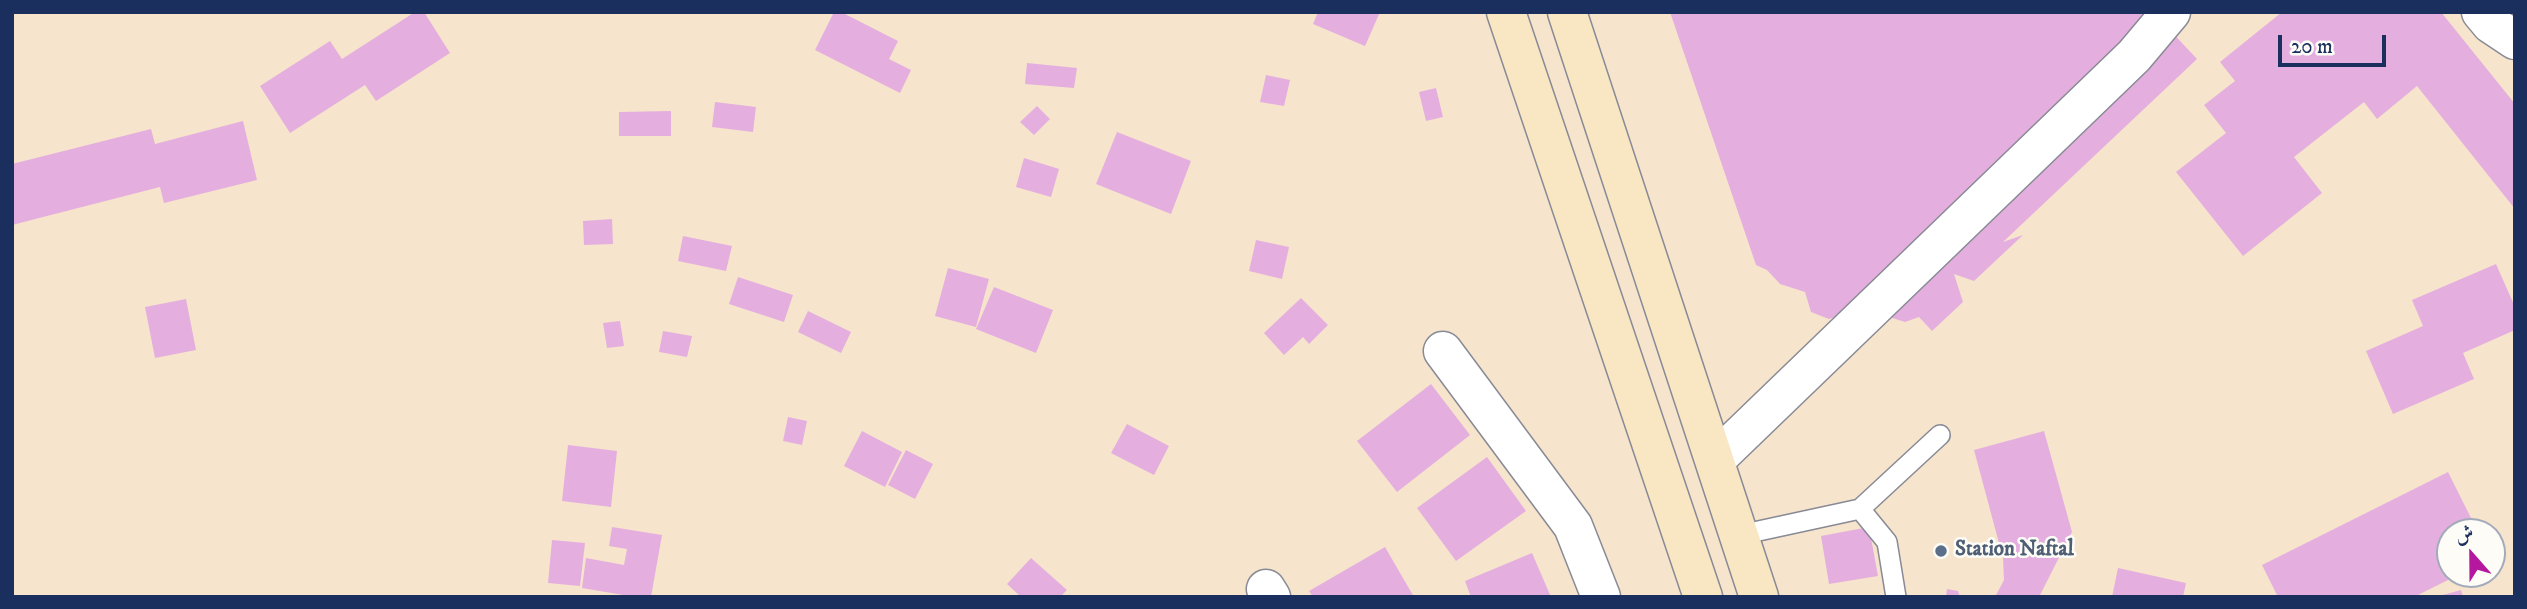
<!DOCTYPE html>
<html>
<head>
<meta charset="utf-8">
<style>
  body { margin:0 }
  #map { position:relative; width:2527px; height:609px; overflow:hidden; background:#f6e4cc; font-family:"IM FELL DW Pica",Amiri,serif }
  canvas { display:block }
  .frame { position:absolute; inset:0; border:14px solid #1b2f5e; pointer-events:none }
  .north { position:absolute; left:2436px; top:518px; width:70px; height:70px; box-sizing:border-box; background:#fdfcf7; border:2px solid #a3aaba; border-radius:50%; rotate:339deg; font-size:19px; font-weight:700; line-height:28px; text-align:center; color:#1b2f5e }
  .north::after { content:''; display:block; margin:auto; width:24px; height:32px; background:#b5179e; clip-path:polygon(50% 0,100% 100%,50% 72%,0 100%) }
  .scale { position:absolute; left:2278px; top:35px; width:108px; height:32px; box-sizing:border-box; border:4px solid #1b2f5e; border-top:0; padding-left:9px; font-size:21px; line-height:24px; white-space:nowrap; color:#1b2f5e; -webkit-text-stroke:5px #fdfcf7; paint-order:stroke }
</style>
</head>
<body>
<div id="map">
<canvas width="2527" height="609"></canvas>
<div class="frame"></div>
<div class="north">ش</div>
<div class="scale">20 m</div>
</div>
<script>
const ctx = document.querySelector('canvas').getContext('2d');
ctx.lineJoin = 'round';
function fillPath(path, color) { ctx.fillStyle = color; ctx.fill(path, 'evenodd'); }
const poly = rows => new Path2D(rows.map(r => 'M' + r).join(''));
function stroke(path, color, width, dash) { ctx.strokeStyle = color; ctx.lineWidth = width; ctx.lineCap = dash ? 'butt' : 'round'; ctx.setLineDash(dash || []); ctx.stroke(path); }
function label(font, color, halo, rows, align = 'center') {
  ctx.font = font + ' "IM FELL DW Pica",serif'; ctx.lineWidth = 5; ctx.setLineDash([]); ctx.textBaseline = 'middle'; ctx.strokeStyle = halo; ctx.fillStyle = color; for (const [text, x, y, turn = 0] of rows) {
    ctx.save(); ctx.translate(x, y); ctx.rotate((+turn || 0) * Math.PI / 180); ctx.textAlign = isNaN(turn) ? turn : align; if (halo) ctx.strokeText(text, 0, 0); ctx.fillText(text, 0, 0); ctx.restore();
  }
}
fillPath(poly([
  [415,12,424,12,450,53,376,101,365,85,290,133,260,86,330,41,342,59],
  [834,12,841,12,898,41,889,59,911,70,900,93,815,50],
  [1318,12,1380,12,1365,46,1313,24],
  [1670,12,2153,12,2197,59,2003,242,2023,235,1974,281,1954,274,1963,302,1932,331,1919,317,1905,322,1861,308,1829,319,1811,312,1805,292,1780,284,1767,270,1756,265],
  [2282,12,2441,12,2515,104,2515,209,2417,86,2377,119,2364,102,2294,157,2322,193,2243,256,2176,172,2226,133,2204,105,2235,81,2220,62],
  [1027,63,1077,68,1074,88,1025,84],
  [1266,75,1290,80,1284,106,1260,102],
  [1436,88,1443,117,1426,121,1419,92],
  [715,102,756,107,753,132,712,127],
  [1037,106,1050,119,1034,135,1020,122],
  [671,111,671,136,619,136,619,112],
  [243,121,257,180,164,203,160,187,12,225,12,164,151,129,155,144],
  [1117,132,1191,161,1171,214,1096,184],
  [1024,158,1059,169,1051,197,1016,187],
  [612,219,613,244,584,245,583,221],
  [683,236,732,246,726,271,678,261],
  [1256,240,1289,247,1282,279,1249,271],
  [2496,264,2515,307,2515,330,2463,353,2474,379,2393,414,2366,351,2423,326,2412,300],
  [948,268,989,279,976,327,935,316],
  [738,277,793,295,784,322,729,304],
  [994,287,1053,310,1036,353,976,329],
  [1301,298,1328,325,1309,344,1303,337,1284,355,1264,333],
  [186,299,196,350,155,358,145,307],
  [808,311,851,332,841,353,798,332],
  [620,321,624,346,607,348,603,323],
  [663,331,692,336,687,357,659,352],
  [1431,384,1470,435,1397,492,1357,441],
  [788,417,807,421,802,445,783,441],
  [1127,424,1169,446,1154,475,1111,453],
  [862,431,902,452,885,487,844,466],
  [2044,431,2072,532,2039,597,1995,597,2004,580,2003,558,1974,450],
  [568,445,617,451,611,507,562,501],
  [906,450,933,464,915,499,888,485],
  [1487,457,1526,511,1456,561,1417,508],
  [2448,472,2478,532,2450,532,2450,574,2460,574,2414,597,2278,597,2262,565],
  [612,527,662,535,651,597,635,597,582,588,586,558,624,565,627,549,609,546],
  [1869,527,1878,576,1829,584,1821,536],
  [552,540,585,543,580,586,548,583],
  [1385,547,1414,597,1313,597,1309,591],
  [1532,553,1551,597,1471,597,1465,581],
  [1031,558,1067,590,1060,597,1021,597,1007,584],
  [2118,568,2186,583,2183,597,2112,597],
  [1947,589,1958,591,1960,597,1946,597],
  [2461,590,2463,597,2440,597,2439,596]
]), '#e4afdf');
const service = poly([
  [1860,509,1940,435],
  [1740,535,1860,509,1887,542,1896,597]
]);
const minor = poly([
  [2481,12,2491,24,2515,40],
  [1443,351,1573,526,1601,597],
  [1715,460,2134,56,2171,12],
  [1266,589,1271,597]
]);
const secondary = poly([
  [1506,12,1703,597],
  [1567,12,1759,597]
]);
stroke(service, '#888a95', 22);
stroke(minor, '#888a95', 41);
stroke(secondary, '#888a95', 41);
stroke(service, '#fff', 19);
stroke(minor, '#fff', 38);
stroke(secondary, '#f9e7c3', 38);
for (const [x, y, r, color] of [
  [1941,551,7,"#5c6f8a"]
]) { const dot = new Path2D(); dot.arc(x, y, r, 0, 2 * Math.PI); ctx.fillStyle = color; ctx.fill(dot); stroke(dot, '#fdfcf7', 2.5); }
label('bold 21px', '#4e5e75', '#fdfcf7', [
  ["Station Naftal",1955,551]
], 'left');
</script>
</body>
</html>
